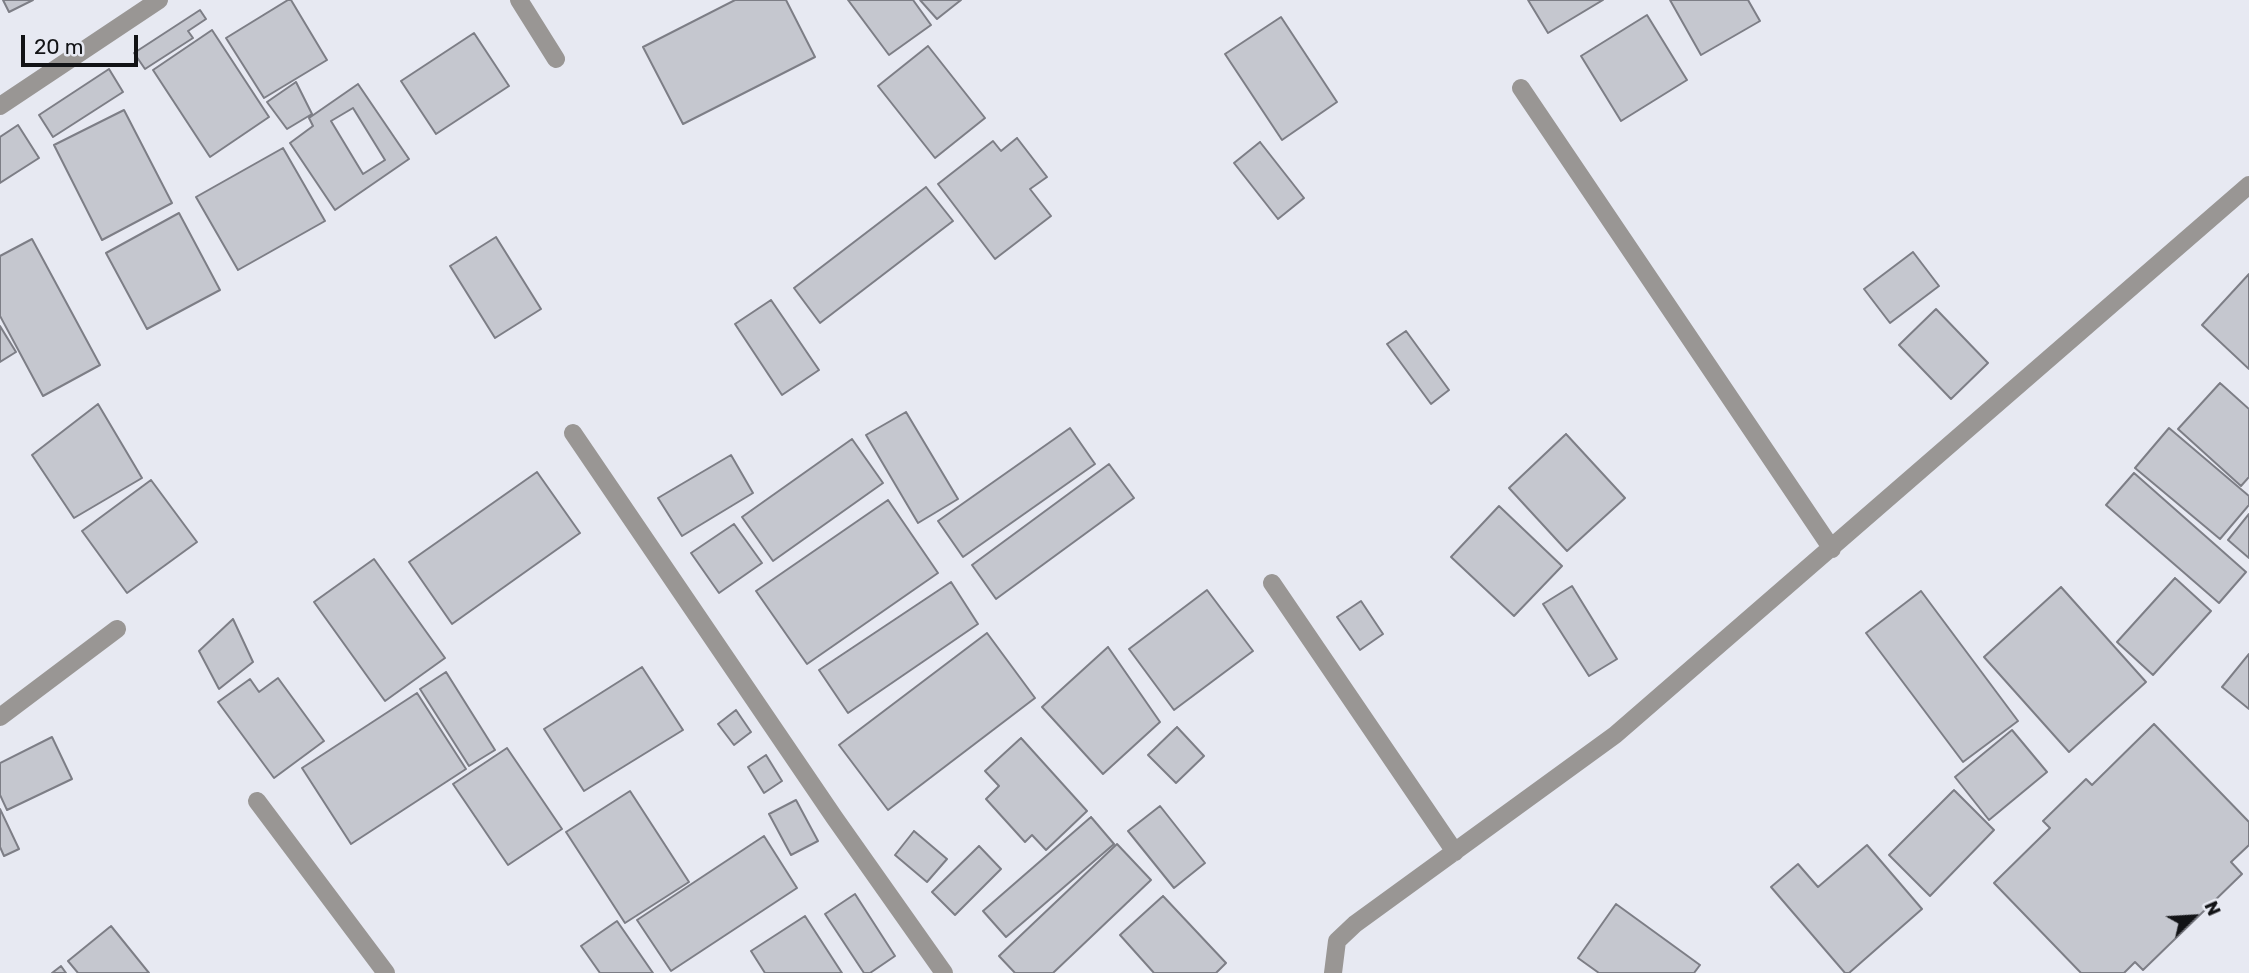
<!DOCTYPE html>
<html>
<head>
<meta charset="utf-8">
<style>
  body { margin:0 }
  #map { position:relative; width:2249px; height:973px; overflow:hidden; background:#e7e9f2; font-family:Rubik,sans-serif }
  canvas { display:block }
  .north { position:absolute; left:2158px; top:882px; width:70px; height:70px; -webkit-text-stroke:5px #e7e9f2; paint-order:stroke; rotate:66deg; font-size:19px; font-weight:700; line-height:28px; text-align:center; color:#121316 }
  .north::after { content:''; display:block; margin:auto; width:24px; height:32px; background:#121316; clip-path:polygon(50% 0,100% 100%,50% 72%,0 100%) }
  .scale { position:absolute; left:21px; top:35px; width:117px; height:32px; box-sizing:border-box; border:4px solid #121316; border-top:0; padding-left:9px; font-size:21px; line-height:24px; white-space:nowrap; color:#121316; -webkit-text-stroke:5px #e7e9f2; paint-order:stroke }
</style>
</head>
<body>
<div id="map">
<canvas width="2249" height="973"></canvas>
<div class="north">N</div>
<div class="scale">20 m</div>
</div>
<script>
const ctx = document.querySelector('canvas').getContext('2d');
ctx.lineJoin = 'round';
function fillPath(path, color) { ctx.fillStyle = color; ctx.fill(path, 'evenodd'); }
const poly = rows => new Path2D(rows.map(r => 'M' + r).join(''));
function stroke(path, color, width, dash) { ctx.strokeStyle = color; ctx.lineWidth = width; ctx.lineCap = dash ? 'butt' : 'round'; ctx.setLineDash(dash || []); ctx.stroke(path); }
const building = poly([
  [3,0,33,0,9,12,3,0],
  [288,0,291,0,327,60,264,98,226,38,288,0],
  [735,0,786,0,815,57,683,124,643,47,735,0],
  [848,0,913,0,931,25,889,55,848,0],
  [920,0,961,0,937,19,920,0],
  [1528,0,1603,0,1548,33,1528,0],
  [1670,0,1748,0,1760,21,1701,55,1670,0],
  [200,10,206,19,188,31,193,38,145,69,134,53,200,10],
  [1647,15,1687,80,1621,121,1581,56,1647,15],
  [1281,17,1337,102,1282,140,1225,54,1281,17],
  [212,30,269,117,210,157,153,70,212,30],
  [474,33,509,86,436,134,401,81,474,33],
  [928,46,985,118,935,158,878,86,928,46],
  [109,69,123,92,53,137,39,115,109,69],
  [296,82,312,114,287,129,267,102,296,82],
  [358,84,409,159,335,210,290,143,313,126,309,118,358,84],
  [353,108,385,160,363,174,331,121,353,108],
  [124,110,172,203,102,240,54,145,124,110],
  [18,125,39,158,0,183,0,137,18,125],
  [1017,138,1047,177,1030,189,1051,216,995,259,938,184,993,141,1001,151,1017,138],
  [1260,142,1304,198,1278,219,1234,163,1260,142],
  [283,148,325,221,238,270,196,197,283,148],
  [926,187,953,221,820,323,794,288,926,187],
  [179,213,220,290,147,329,106,253,179,213],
  [496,237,541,309,495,338,450,266,496,237],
  [32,239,100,365,43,396,0,316,0,256,32,239],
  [1913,252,1939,286,1890,323,1864,289,1913,252],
  [2249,274,2249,369,2202,325,2249,274],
  [771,300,819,370,782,395,735,324,771,300],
  [1936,309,1988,363,1951,399,1899,345,1936,309],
  [0,326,16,352,0,362,0,326],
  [1406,331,1449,390,1431,404,1387,344,1406,331],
  [2220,383,2249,409,2249,477,2241,486,2178,429,2220,383],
  [98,404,142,478,74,518,32,455,98,404],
  [906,412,958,499,918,523,866,435,906,412],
  [1070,428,1095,464,963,557,938,521,1070,428],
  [2169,428,2249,496,2249,505,2220,539,2135,468,2169,428],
  [1566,434,1625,498,1567,551,1509,488,1566,434],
  [852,439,883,483,773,561,742,517,852,439],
  [731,455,753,493,682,536,658,498,731,455],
  [1109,464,1134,498,996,599,972,565,1109,464],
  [537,472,580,533,452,624,409,562,537,472],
  [2134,473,2246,572,2219,603,2106,505,2134,473],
  [151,480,197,542,127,593,82,531,151,480],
  [888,500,938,573,807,664,756,591,888,500],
  [1499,506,1562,566,1514,616,1451,557,1499,506],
  [2249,514,2249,558,2228,540,2249,514],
  [734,524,762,563,719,593,691,553,734,524],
  [374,559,445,658,385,701,314,602,374,559],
  [2175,578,2211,611,2153,675,2117,642,2175,578],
  [951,582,978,624,848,713,819,670,951,582],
  [1572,586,1617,659,1589,676,1543,604,1572,586],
  [2061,587,2146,682,2069,752,1984,657,2061,587],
  [1207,590,1253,651,1174,710,1129,649,1207,590],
  [1921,591,2018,721,1963,762,1866,633,1921,591],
  [1361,601,1383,634,1360,650,1337,617,1361,601],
  [233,619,253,662,219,689,199,651,233,619],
  [987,633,1035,698,888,810,839,745,987,633],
  [1108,647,1160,722,1103,774,1042,707,1108,647],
  [2249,654,2249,709,2222,687,2249,654],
  [642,667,683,730,584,791,544,729,642,667],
  [446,672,495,750,469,766,420,689,446,672],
  [278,678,324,741,274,778,218,702,250,679,259,692,278,678],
  [417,693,466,769,351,844,302,768,417,693],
  [736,710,751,732,734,745,718,724,736,710],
  [2154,724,2249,822,2249,845,2231,862,2242,874,2143,970,2135,962,2124,973,2081,973,1994,883,2050,828,2043,821,2086,779,2092,785,2154,724],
  [1177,727,1204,756,1176,783,1148,755,1177,727],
  [2012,730,2047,772,1989,820,1955,777,2012,730],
  [52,737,72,779,7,810,0,795,0,763,52,737],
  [1021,738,1087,811,1046,850,1032,835,1025,842,986,799,999,786,985,771,1021,738],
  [507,748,562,829,508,865,453,784,507,748],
  [766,755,782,781,764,793,748,767,766,755],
  [1954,790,1994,830,1930,896,1889,855,1954,790],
  [630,791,689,882,625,923,566,832,630,791],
  [796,800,818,841,791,855,769,814,796,800],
  [1160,806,1205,863,1174,888,1128,831,1160,806],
  [0,809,19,849,4,856,0,847,0,809],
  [1091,817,1114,844,1006,937,983,911,1091,817],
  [914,831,947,859,927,882,895,855,914,831],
  [764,836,797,888,671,971,637,920,764,836],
  [1117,844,1151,880,1053,973,1015,973,999,956,1117,844],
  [1867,845,1922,909,1849,973,1845,973,1771,887,1798,864,1818,887,1867,845],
  [979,846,1001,869,955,915,932,892,979,846],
  [855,894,895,956,870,973,864,973,825,914,855,894],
  [1163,896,1226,963,1216,973,1154,973,1120,935,1163,896],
  [1616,904,1700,965,1694,973,1599,973,1578,958,1616,904],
  [805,916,842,973,765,973,751,951,805,916],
  [617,921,653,973,600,973,581,946,617,921],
  [111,926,149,973,78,973,68,961,111,926],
  [61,966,66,973,52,973,61,966]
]);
fillPath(building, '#c5c7cf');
stroke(building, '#7d7e86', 2);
stroke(poly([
  [519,0,556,59],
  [1521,88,1832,549],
  [0,106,159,0],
  [573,433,834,817,944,973],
  [1272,583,1455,852],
  [0,717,117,629],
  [257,801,386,973],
  [1333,973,1337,941,1355,924,1615,735,2249,185]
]), '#999694', 18);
</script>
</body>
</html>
